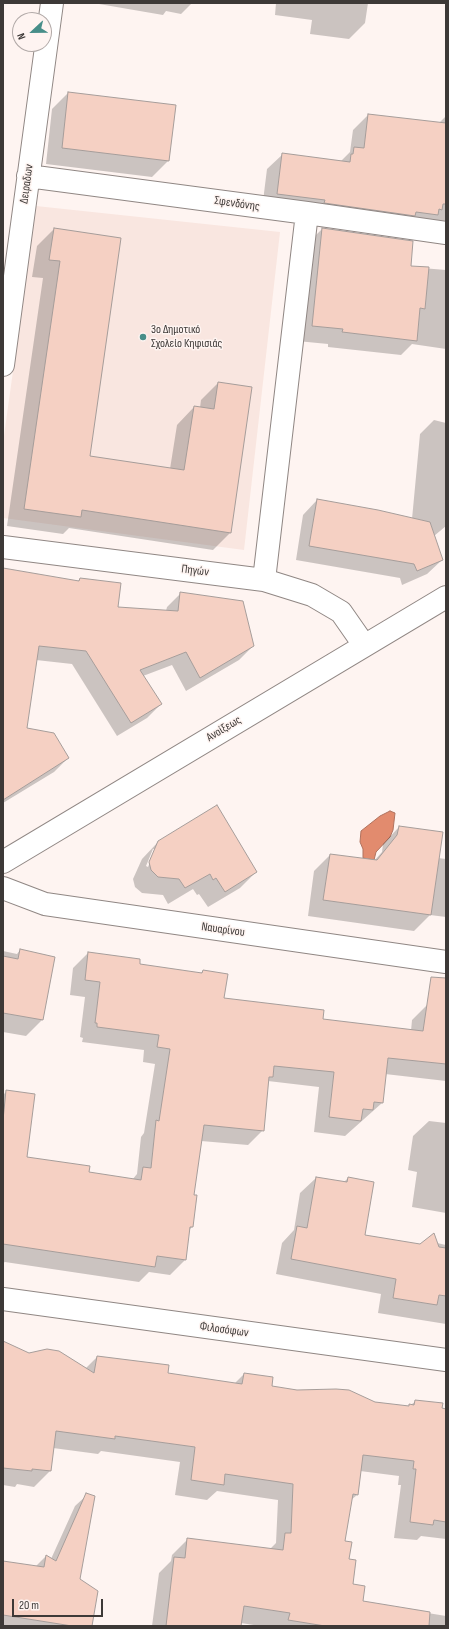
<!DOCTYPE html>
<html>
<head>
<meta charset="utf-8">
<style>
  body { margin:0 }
  #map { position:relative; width:449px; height:1629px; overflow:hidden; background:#fef4f1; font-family:"Sofia Sans Condensed",sans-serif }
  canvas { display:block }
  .frame { position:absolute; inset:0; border:4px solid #3d3937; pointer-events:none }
  .north { position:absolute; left:12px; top:12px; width:40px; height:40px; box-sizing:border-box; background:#fef4f1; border:1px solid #b1a9a7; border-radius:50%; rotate:248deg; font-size:11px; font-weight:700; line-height:16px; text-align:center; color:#3d3937 }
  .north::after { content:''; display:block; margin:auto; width:14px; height:18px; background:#478e89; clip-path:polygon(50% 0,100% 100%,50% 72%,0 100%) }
  .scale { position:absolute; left:12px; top:1599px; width:91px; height:18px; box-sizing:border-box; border:2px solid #3d3937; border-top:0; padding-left:5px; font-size:12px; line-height:14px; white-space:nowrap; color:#3d3937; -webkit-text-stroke:3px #fef4f1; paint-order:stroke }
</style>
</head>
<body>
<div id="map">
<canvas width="449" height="1629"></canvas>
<div class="frame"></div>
<div class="north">N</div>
<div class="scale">20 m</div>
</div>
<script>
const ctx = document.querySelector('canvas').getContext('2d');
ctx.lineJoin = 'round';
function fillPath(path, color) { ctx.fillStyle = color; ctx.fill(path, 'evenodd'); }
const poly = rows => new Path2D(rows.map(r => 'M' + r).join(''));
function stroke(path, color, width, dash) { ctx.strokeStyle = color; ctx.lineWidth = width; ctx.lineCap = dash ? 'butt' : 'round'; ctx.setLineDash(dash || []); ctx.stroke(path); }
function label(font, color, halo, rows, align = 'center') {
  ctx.font = font + ' "Sofia Sans Condensed",sans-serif'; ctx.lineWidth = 3; ctx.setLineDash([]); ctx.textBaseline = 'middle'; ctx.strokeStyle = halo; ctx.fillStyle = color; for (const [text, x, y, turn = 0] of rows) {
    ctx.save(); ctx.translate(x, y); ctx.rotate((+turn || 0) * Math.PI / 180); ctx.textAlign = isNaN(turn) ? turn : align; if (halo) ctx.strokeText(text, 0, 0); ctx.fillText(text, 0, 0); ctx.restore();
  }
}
fillPath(poly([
  [36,206,280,232,244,550,3,518,3,443]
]), '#f9e6e0');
const water = poly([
  [390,811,395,813,393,830,390,837,376,852,374,860,363,858,363,849,360,842,361,831,380,816,390,811]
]);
fillPath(water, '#e28b6e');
stroke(water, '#b0725e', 1);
fillPath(poly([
  [99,3,192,3,181,14,166,11,163,15,99,4],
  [276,3,368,3,365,23,349,39,310,34,312,20,275,15],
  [68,93,175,106,168,161,152,177,46,164,52,109],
  [368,115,439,123,446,116,446,221,435,220,425,230,262,209,267,169,283,154,341,161,350,152,353,130],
  [54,229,120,239,89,457,170,469,177,425,194,407,200,408,201,400,218,383,230,533,213,550,69,528,63,534,7,526,43,278,32,277,37,246],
  [322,229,410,267,446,270,446,349,412,344,401,355,328,347,328,344,297,341,307,244],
  [434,420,446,423,446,526,434,536,442,560,427,574,402,585,400,578,296,560,303,515,317,500,412,519,420,434],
  [3,569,77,582,80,579,117,608,166,611,167,607,181,593,253,646,239,660,186,691,172,665,143,676,161,704,147,718,117,736,72,664,36,660,26,729,68,758,54,772,3,803],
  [399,827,438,858,446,859,446,917,430,915,414,931,308,916,314,871,330,855,374,861,382,852,383,844],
  [158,842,256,872,240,888,208,907,199,894,197,895,193,889,168,904,163,895,142,893,135,887,133,879,142,859],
  [153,849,156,849,148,867,146,866],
  [20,950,54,958,42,1020,26,1036,3,1032,3,951,17,954],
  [88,953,139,965,200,974,203,971,223,999,322,1020,411,1031,412,1020,427,1005,446,1004,446,1081,385,1074,382,1103,345,1136,314,1132,319,1087,268,1081,263,1130,248,1145,201,1141,193,1196,192,1227,189,1230,185,1260,170,1275,149,1272,139,1282,5,1262,3,1263,3,1095,7,1091,26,1157,88,1173,132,1180,137,1174,141,1137,144,1133,155,1064,143,1062,144,1050,82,1042,83,1038,80,1037,85,997,70,995,73,968],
  [429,1121,446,1123,446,1213,412,1207,417,1172,408,1170,413,1136],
  [316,1178,344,1182,348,1178,363,1236,421,1245,437,1243,446,1245,446,1324,378,1313,381,1294,276,1274,282,1243,294,1230,300,1193],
  [3,1347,85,1369,97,1357,167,1374,234,1384,244,1374,271,1387,408,1407,416,1401,446,1410,446,1539,421,1536,417,1540,394,1538,401,1485,398,1485,399,1476,360,1471,357,1495,351,1500,343,1542,352,1585,361,1602,446,1616,446,1626,260,1626,241,1623,240,1626,152,1626,159,1573,171,1561,172,1555,188,1539,269,1550,276,1543,278,1500,217,1491,207,1500,175,1495,180,1462,101,1451,98,1454,53,1448,50,1471,34,1487,17,1484,15,1487,3,1485],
  [87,1495,79,1580,91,1626,3,1626,3,1562,35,1567,46,1556,51,1559,75,1506]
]), '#0003');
const building = poly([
  [68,92,176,105,169,161,62,148,68,92],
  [368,114,446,123,446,204,443,204,442,210,439,209,438,215,416,212,415,216,324,203,325,200,277,194,282,153,350,162,351,154,353,154,354,147,364,148,368,114],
  [54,228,121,238,90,456,184,470,194,406,214,409,218,382,252,387,231,533,82,510,81,517,24,509,60,261,49,260,54,228],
  [322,228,413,241,411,266,429,267,425,309,420,308,417,341,342,332,343,329,312,326,322,228],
  [317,499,378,510,430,522,443,560,417,571,414,564,309,546,317,499],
  [3,568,79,581,80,578,121,583,118,607,178,611,180,592,243,601,254,646,200,678,186,652,140,670,162,704,131,723,86,651,39,646,27,728,54,733,69,758,3,800,3,568],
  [217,805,257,872,225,892,216,878,213,880,210,874,185,888,179,879,158,877,151,870,149,862,158,841,217,805],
  [399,826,443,832,431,915,323,900,330,854,377,860,397,835,399,826],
  [20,949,55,957,43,1020,3,1013,3,956,18,959,20,949],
  [88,952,140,959,140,964,202,973,203,970,228,974,224,998,324,1010,323,1019,423,1031,431,977,446,978,446,1064,388,1058,383,1103,374,1102,373,1110,363,1109,361,1121,329,1117,334,1072,274,1066,273,1077,269,1077,264,1131,204,1125,194,1195,197,1195,193,1227,190,1227,186,1260,157,1256,155,1267,3,1244,3,1120,6,1090,35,1094,27,1157,90,1166,89,1172,141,1180,143,1167,151,1168,156,1120,159,1121,170,1049,157,1047,159,1035,97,1027,97,1023,95,1023,100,982,85,980,88,952],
  [316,1177,347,1182,348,1177,374,1182,365,1235,420,1244,434,1233,439,1247,446,1248,446,1296,439,1295,437,1305,393,1298,396,1279,291,1259,297,1226,307,1228,316,1177],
  [3,1341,29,1353,47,1349,59,1351,94,1373,97,1356,169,1365,168,1373,242,1384,244,1373,273,1377,272,1386,297,1390,336,1389,349,1390,375,1402,409,1406,409,1404,414,1405,415,1400,443,1403,442,1408,446,1409,446,1522,434,1520,433,1525,410,1522,416,1469,413,1469,414,1461,363,1455,358,1495,353,1494,345,1541,352,1542,349,1559,356,1560,353,1584,365,1586,363,1601,430,1612,429,1626,325,1626,288,1620,290,1613,244,1606,241,1626,166,1626,174,1557,185,1558,187,1538,283,1550,285,1533,291,1533,293,1484,225,1474,224,1485,191,1480,195,1447,115,1436,115,1439,56,1431,51,1471,32,1469,32,1471,3,1468,3,1341],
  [86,1493,95,1496,80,1579,98,1591,92,1626,72,1626,3,1615,3,1561,44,1567,46,1555,56,1561,86,1493]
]);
fillPath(building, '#f5d0c3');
stroke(building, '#a69d9a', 1);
const minor = poly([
  [28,176,307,213,446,233],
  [3,365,52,3],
  [3,547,264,580,312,595,341,612,364,645],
  [264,580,307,213],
  [3,862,446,597],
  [3,888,45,904,446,962],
  [3,1299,446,1360]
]);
stroke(minor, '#908784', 24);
stroke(minor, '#fff', 22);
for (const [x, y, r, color] of [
  [143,337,4,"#478e89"]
]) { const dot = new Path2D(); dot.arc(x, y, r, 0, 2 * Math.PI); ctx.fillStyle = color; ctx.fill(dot); stroke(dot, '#fef4f1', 1.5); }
label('12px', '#3d3937', '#fef4f1', [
  ["Δειραδων",27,184,-82],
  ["Σφενδόνης",237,204,8],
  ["Πηγών",195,571,7],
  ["Ανοίξεως",224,729,-31],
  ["Ναυαρίνου",223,930,8],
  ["Φιλοσόφων",224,1330,8]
]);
label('12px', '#3d3937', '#fef4f1', [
  ["3ο Δημοτικό",151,330],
  ["Σχολείο Κηφισιάς",151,344]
], 'left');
</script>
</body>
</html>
